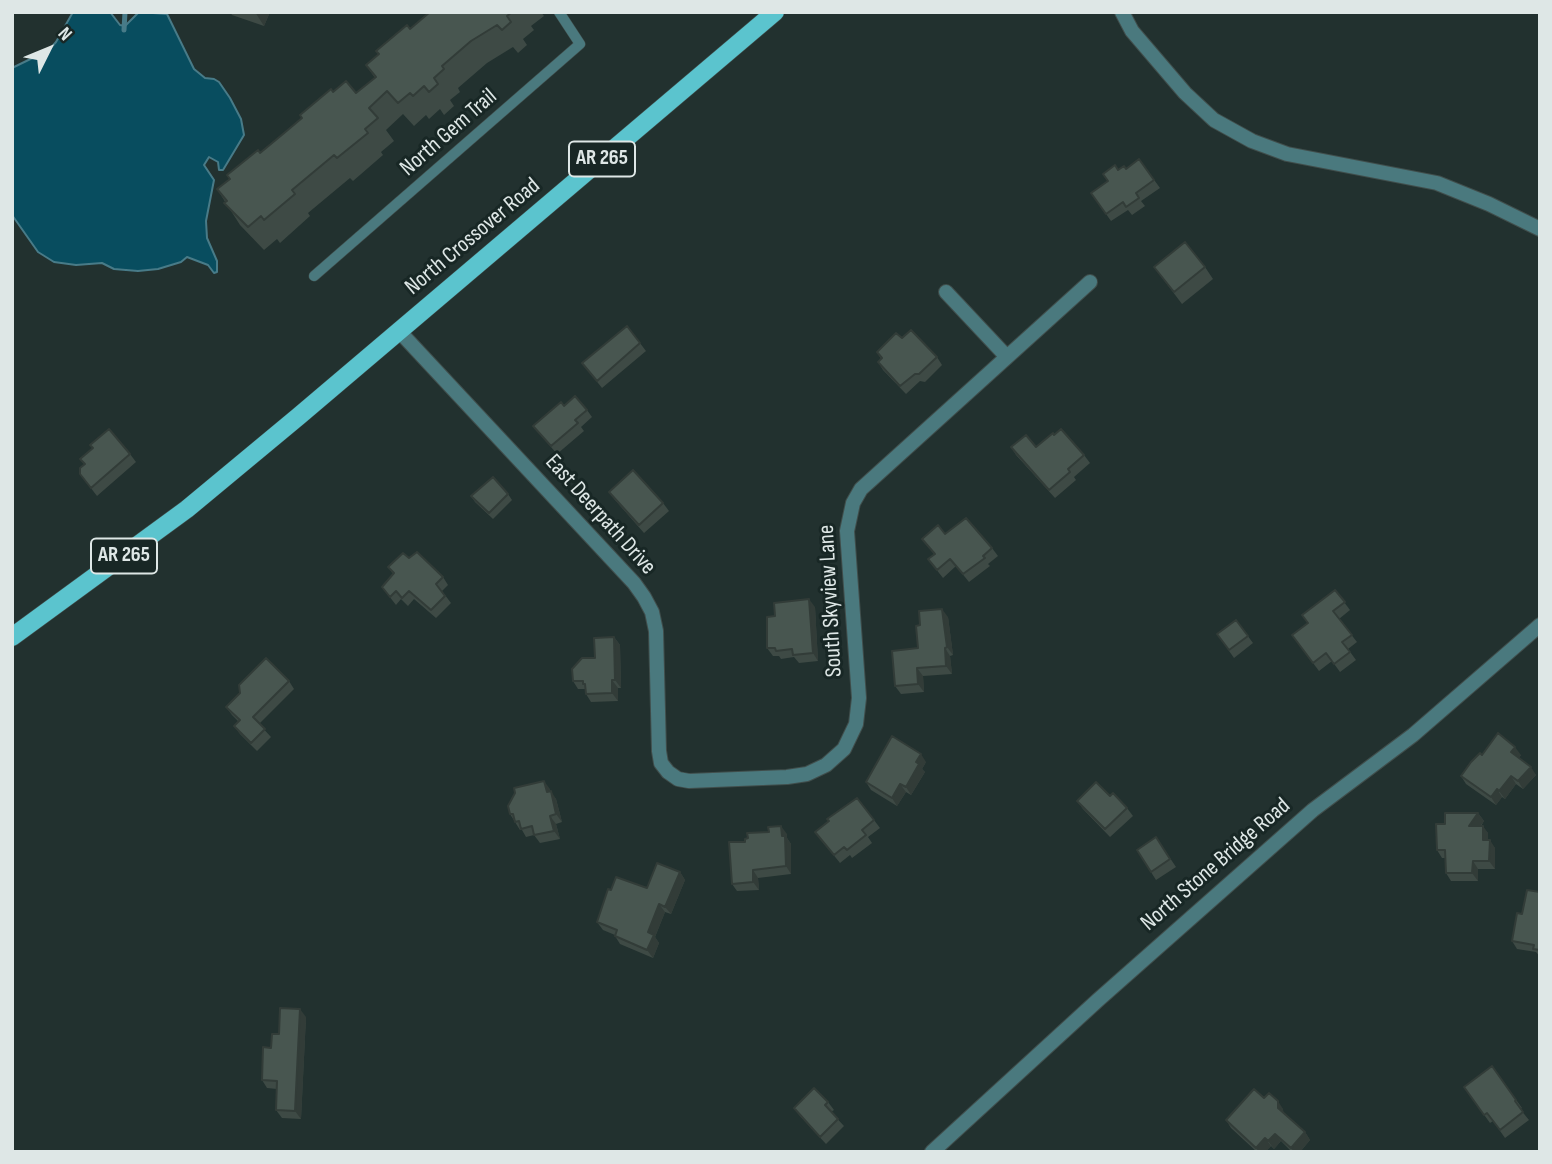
<!DOCTYPE html>
<html>
<head>
<meta charset="utf-8">
<style>
  body { margin:0 }
  #map { position:relative; width:1552px; height:1164px; overflow:hidden; background:#22312f; font-family:"Sofia Sans Condensed",sans-serif }
  canvas { display:block }
  .frame { position:absolute; inset:0; border:14px solid #dee7e6; pointer-events:none }
  .north { position:absolute; left:14px; top:14px; width:70px; height:70px; -webkit-text-stroke:5px #182725; paint-order:stroke; rotate:47deg; font-size:19px; font-weight:700; line-height:28px; text-align:center; color:#dee7e6 }
  .north::after { content:''; display:block; margin:auto; width:24px; height:32px; background:#dee7e6; clip-path:polygon(50% 0,100% 100%,50% 72%,0 100%) }
</style>
</head>
<body>
<div id="map">
<canvas width="1552" height="1164"></canvas>
<div class="frame"></div>
<div class="north">N</div>
</div>
<script>
const ctx = document.querySelector('canvas').getContext('2d');
ctx.lineJoin = 'round';
function fillPath(path, color) { ctx.fillStyle = color; ctx.fill(path, 'evenodd'); }
const poly = rows => new Path2D(rows.map(r => 'M' + r).join(''));
function stroke(path, color, width, dash) { ctx.strokeStyle = color; ctx.lineWidth = width; ctx.lineCap = dash ? 'butt' : 'round'; ctx.setLineDash(dash || []); ctx.stroke(path); }
function label(font, color, halo, rows, align = 'center') {
  ctx.font = font + ' "Sofia Sans Condensed",sans-serif'; ctx.lineWidth = 6; ctx.setLineDash([]); ctx.textBaseline = 'middle'; ctx.strokeStyle = halo; ctx.fillStyle = color; for (const [text, x, y, turn = 0] of rows) {
    ctx.save(); ctx.translate(x, y); ctx.rotate((+turn || 0) * Math.PI / 180); ctx.textAlign = isNaN(turn) ? turn : align; if (halo) ctx.strokeText(text, 0, 0); ctx.fillText(text, 0, 0); ctx.restore();
  }
}
const water = poly([
  [73,12,110,12,120,25,125,26,139,12,167,14,194,69,205,78,214,79,219,82,230,98,241,119,244,135,223,170,219,170,218,162,209,157,204,165,214,180,206,221,207,238,217,261,217,272,214,273,208,265,187,257,181,262,158,269,138,271,114,269,102,263,76,265,54,262,38,252,12,215,12,68,49,50,56,42,73,12]
]);
fillPath(water, '#084d5f');
stroke(water, '#487b88', 2);
stroke(poly([
  [124,30,125,12]
]), '#487b88', 5);
const service = poly([
  [314,276,580,44,559,12]
]);
const minor = poly([
  [1122,12,1132,31,1185,93,1214,120,1252,141,1287,154,1437,183,1489,204,1540,229],
  [946,292,1007,357],
  [399,331,634,583,644,597,652,612,656,631,659,751,661,763,668,772,678,779,689,781,787,777,807,774,826,765,844,749,856,724,859,698,847,531,853,503,861,489,1090,282],
  [932,1152,1098,1000,1313,810,1413,735,1540,625]
]);
const primary = poly([
  [12,637,187,509,299,416,775,12]
]);
stroke(service, '#404e4c', 11);
stroke(minor, '#404e4c', 16);
stroke(primary, '#404e4c', 19);
stroke(service, '#4a797e', 10);
stroke(minor, '#4a797e', 14);
stroke(primary, '#5bc4ce', 18);
fillPath(poly([
  [230,12,270,12,264,26,232,15],
  [430,12,541,12,544,16,531,26,534,30,523,39,527,45,518,53,513,47,487,63,458,88,460,92,450,100,454,106,444,115,440,109,429,119,426,115,414,126,403,114,386,130,394,141,381,152,383,155,353,181,350,178,308,213,310,216,280,243,277,239,264,250,240,225,217,189,333,92,356,93,375,78,366,65],
  [1139,159,1160,188,1141,201,1145,206,1132,215,1128,210,1111,221,1091,193,1108,181,1118,170,1126,169],
  [1154,267,1205,267,1213,279,1182,304],
  [627,326,646,351,602,388,582,363],
  [902,338,937,357,942,365,925,382,920,381,906,394,883,370,878,362,881,359,877,352],
  [564,406,587,410,592,417,581,427,584,431,557,454,533,426],
  [1011,447,1036,447,1084,455,1090,463,1074,477,1076,480,1055,498,1016,455],
  [130,454,136,462,97,496,80,474,84,464,80,459],
  [609,492,663,503,669,511,644,533,615,500],
  [508,494,512,500,493,519,475,502,471,496],
  [945,534,992,548,998,556,988,564,990,566,969,582,956,566,943,578,928,559,934,554,922,539],
  [409,558,443,577,448,585,442,591,451,603,436,618,414,599,408,606,401,599,396,605,382,587,393,574,388,567],
  [1335,590,1350,610,1339,619,1357,642,1348,649,1356,660,1340,672,1332,661,1319,671,1292,635,1308,623],
  [815,607,818,661,799,663,794,657,781,659,779,656,773,656,767,648,775,616],
  [948,617,953,655,950,656,952,674,923,676,924,692,901,694,895,686,918,648,920,625],
  [1236,620,1253,643,1234,658,1217,634],
  [614,637,620,645,621,688,618,688,618,701,591,702,586,694,586,689,578,689,573,681],
  [289,681,294,689,259,724,271,737,257,751,240,734,234,726,239,722,232,715,226,707],
  [1482,755,1521,755,1519,758,1536,775,1523,789,1516,784,1505,799,1502,797,1496,805,1466,784,1461,776],
  [926,762,922,769,925,772,911,795,906,792,897,806,871,790,866,782],
  [550,789,550,792,556,799,562,822,556,824,560,839,540,843,534,835,526,837,522,830,520,830,510,814],
  [1110,796,1127,808,1133,816,1110,837,1083,809,1077,801],
  [1478,813,1484,821,1481,826,1488,833,1488,840,1495,848,1495,869,1478,869,1478,881,1451,881,1446,873,1446,858,1442,858,1437,850,1445,824],
  [874,820,880,828,868,837,872,843,852,858,850,855,840,863,815,832],
  [787,834,787,838,791,844,791,874,758,878,759,890,737,891,732,884,745,842],
  [1156,837,1176,867,1156,880,1137,850],
  [680,872,685,880,671,914,665,912,655,937,659,943,653,958,620,944,615,936,615,935,603,930,597,922,647,888],
  [1540,892,1540,957,1536,952,1517,949,1512,941,1522,914],
  [306,1017,301,1119,282,1118,276,1110,277,1089,267,1088,262,1080,271,1048,279,1034],
  [1492,1066,1522,1108,1520,1109,1529,1120,1505,1138,1493,1121,1490,1123,1464,1087],
  [1264,1098,1283,1109,1283,1112,1305,1132,1310,1140,1300,1152,1292,1152,1281,1141,1274,1149,1271,1146,1265,1152,1257,1152,1231,1128,1226,1120],
  [828,1102,834,1110,831,1112,844,1126,826,1144,800,1116,794,1108]
]), '#3e4a45');
fillPath(poly([
  [255,12,270,12,264,26],
  [809,599,815,607,818,661,813,653],
  [942,609,948,617,953,655,947,647],
  [614,637,620,645,621,688,615,680],
  [945,648,950,656,952,674,946,666],
  [917,668,923,676,924,692,918,684],
  [612,680,618,688,618,701,612,693],
  [1515,747,1521,755,1517,760,1511,752],
  [921,754,926,762,922,769,925,772,911,795,906,787,916,762],
  [1531,767,1536,775,1523,789,1518,781],
  [1511,776,1516,784,1505,799,1499,791],
  [544,781,550,789,552,800,547,792],
  [900,784,906,792,897,806,892,798],
  [1497,789,1502,797,1496,805,1491,797],
  [551,791,556,799,562,822,556,814],
  [1478,813,1484,821,1474,834,1469,826],
  [550,816,556,824,560,839,554,831],
  [781,826,787,834,787,838,791,844,791,874,786,866],
  [1483,826,1488,833,1488,848,1483,840],
  [1490,840,1495,848,1495,869,1489,861],
  [1473,861,1478,869,1478,881,1472,873],
  [753,870,758,878,759,890,753,882],
  [680,872,685,880,671,914,665,907],
  [659,904,665,912,655,937,659,943,653,958,647,950,648,932],
  [300,1009,306,1017,301,1119,295,1111],
  [1278,1101,1283,1109,1284,1115,1278,1108],
  [1305,1132,1310,1140,1300,1152,1294,1152,1291,1148],
  [1275,1134,1281,1141,1274,1149,1268,1141],
  [1265,1138,1271,1146,1265,1152,1259,1152,1256,1148]
]), '#323c38');
const building = poly([
  [430,12,512,12,507,16,511,22,502,30,497,25,471,41,442,66,444,69,434,78,438,84,429,92,424,86,413,96,410,93,398,103,387,91,369,108,378,118,365,129,368,133,337,158,334,155,292,190,295,194,264,220,261,216,248,227,224,203,227,201,217,189,230,179,227,175,258,150,260,153,283,134,302,118,300,115,331,89,333,92,346,81,356,93,376,77,366,65,379,54,376,51,407,25,410,29,430,12],
  [1139,159,1154,180,1136,193,1139,198,1126,207,1123,202,1106,214,1091,193,1108,181,1103,174,1115,165,1118,170,1124,166,1126,169,1139,159],
  [1185,242,1205,267,1174,292,1154,267,1185,242],
  [627,326,640,343,597,381,582,363,627,326],
  [911,330,937,357,919,374,915,374,900,386,878,362,882,358,877,352,896,333,902,338,911,330],
  [575,396,587,410,575,420,578,423,551,446,533,426,561,402,564,406,575,396],
  [109,429,130,454,91,488,80,474,80,468,85,464,80,459,93,448,90,445,109,429],
  [1061,429,1084,455,1068,469,1070,472,1049,490,1011,447,1026,435,1036,447,1053,433,1054,435,1061,429],
  [633,470,663,503,639,525,609,492,633,470],
  [493,477,508,494,489,513,471,496,493,477],
  [966,518,992,548,983,556,985,558,963,574,950,559,937,570,928,559,935,554,922,539,938,525,945,534,966,518],
  [417,552,443,577,436,584,445,596,431,610,409,591,402,598,396,591,390,597,382,587,394,573,388,567,403,553,409,558,417,552],
  [1335,590,1345,602,1333,611,1352,635,1342,642,1350,652,1334,664,1326,653,1313,663,1292,635,1308,623,1302,615,1335,590],
  [809,599,813,653,793,655,792,649,776,651,775,648,767,648,767,617,775,616,774,603,809,599],
  [942,609,947,647,945,648,946,666,917,668,918,684,895,686,892,651,918,648,916,626,920,625,919,611,942,609],
  [1236,620,1248,636,1229,650,1217,634,1236,620],
  [614,637,615,680,612,680,612,693,586,694,585,684,583,684,583,681,573,681,572,669,582,658,595,658,594,638,614,637],
  [266,658,289,681,253,717,265,729,251,743,234,726,240,720,226,707,240,693,239,685,266,658],
  [1498,733,1515,747,1511,752,1531,767,1518,781,1511,776,1499,791,1497,789,1491,797,1461,776,1471,762,1480,753,1482,755,1498,733],
  [892,736,921,754,916,762,919,764,906,787,900,784,892,798,866,782,892,736],
  [544,781,547,792,551,791,556,814,550,816,554,831,534,835,532,826,521,829,519,821,515,822,513,814,510,814,508,806,515,793,514,788,544,781],
  [1096,782,1110,796,1113,793,1127,808,1105,829,1077,801,1096,782],
  [857,798,874,820,862,830,866,835,847,850,844,847,834,855,815,832,829,821,827,819,857,798],
  [1445,813,1478,813,1469,826,1483,826,1483,840,1490,840,1489,861,1473,861,1472,873,1446,873,1445,850,1437,850,1436,824,1445,824,1445,813],
  [781,826,782,836,785,836,786,866,753,870,753,882,732,884,729,842,745,842,745,839,748,838,747,833,769,832,768,827,781,826],
  [1156,837,1170,859,1151,872,1137,850,1156,837],
  [657,863,680,872,665,907,659,904,648,932,654,935,647,950,615,936,617,930,597,922,608,889,611,890,616,877,647,888,657,863],
  [1527,890,1540,892,1540,950,1533,949,1534,945,1512,941,1517,913,1522,914,1527,890],
  [280,1008,300,1009,295,1111,276,1110,277,1081,262,1080,263,1047,271,1048,272,1034,279,1034,280,1008],
  [1492,1066,1516,1100,1515,1101,1523,1112,1500,1130,1487,1113,1484,1115,1464,1087,1492,1066],
  [814,1088,828,1102,825,1105,838,1119,820,1137,794,1108,814,1088],
  [1254,1089,1264,1098,1269,1093,1278,1101,1278,1108,1305,1132,1291,1148,1275,1134,1268,1141,1265,1138,1256,1148,1226,1120,1254,1089]
]);
fillPath(building, '#485650');
stroke(building, '#323c38', 2);
for (const [x, y, w] of [
  [602,159,66],
  [124,556,66]
]) { const box = new Path2D(); box.roundRect(x - w / 2, y - 17.5, w, 35, 5); ctx.fillStyle = '#182725'; ctx.fill(box); stroke(box, '#dee7e6', 2); }
label('bold 21px', '#dee7e6', null, [
  ["AR 265",602,159],
  ["AR 265",124,556]
]);
label('23px', '#dee7e6', '#182725', [
  ["North Gem Trail",449,133,-41],
  ["North Crossover Road",473,237,-40],
  ["East Deerpath Drive",600,515,48],
  ["South Skyview Lane",831,601,-93],
  ["North Stone Bridge Road",1216,865,-41]
]);
</script>
</body>
</html>
